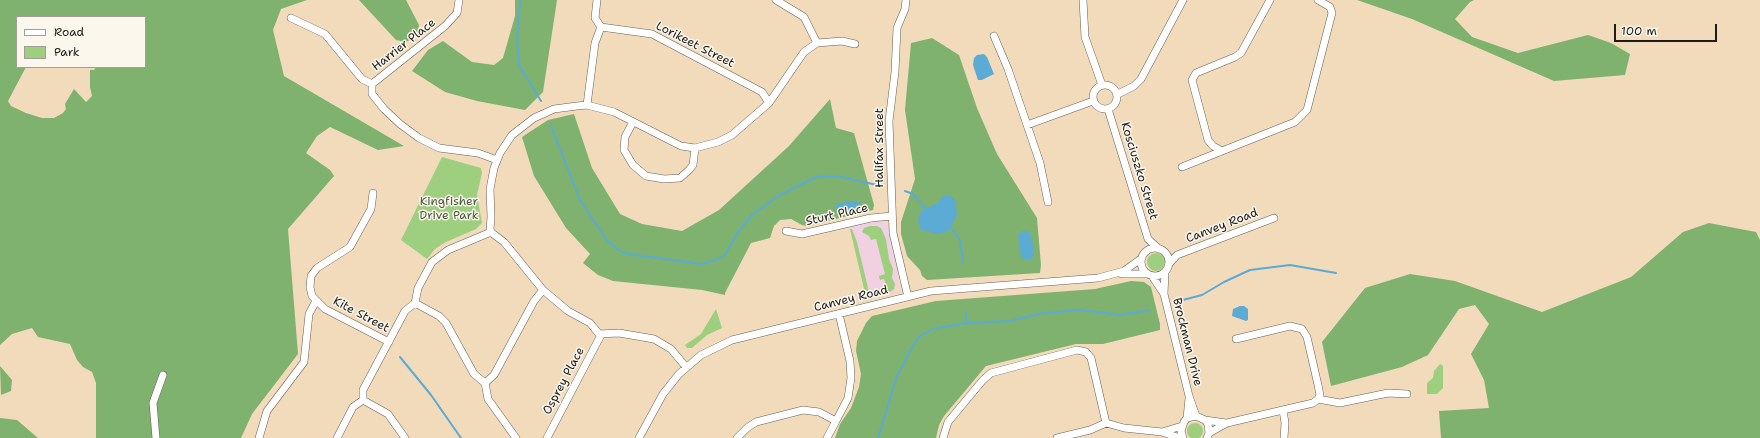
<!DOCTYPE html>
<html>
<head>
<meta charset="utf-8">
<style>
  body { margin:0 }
  #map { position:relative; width:1760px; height:438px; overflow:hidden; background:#f2dbbb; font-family:"Shantell Sans",sans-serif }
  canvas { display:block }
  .legend { position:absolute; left:16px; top:16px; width:130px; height:52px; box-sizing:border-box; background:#fbf7ec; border:1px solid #a29f99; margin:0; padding:5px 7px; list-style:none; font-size:12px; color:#1c1c1c }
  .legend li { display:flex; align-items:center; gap:8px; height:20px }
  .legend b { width:20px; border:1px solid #a29f99 }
  .scale { position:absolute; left:1614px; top:24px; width:103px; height:18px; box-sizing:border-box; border:2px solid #1c1c1c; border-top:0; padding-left:5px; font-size:12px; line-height:14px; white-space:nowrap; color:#1c1c1c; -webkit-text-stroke:3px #fbf7ec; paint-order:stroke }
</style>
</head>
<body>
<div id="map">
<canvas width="1760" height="438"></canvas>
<ul class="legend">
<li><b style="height:5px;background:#fff"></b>Road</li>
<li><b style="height:11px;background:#9dcf7f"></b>Park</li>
</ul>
<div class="scale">100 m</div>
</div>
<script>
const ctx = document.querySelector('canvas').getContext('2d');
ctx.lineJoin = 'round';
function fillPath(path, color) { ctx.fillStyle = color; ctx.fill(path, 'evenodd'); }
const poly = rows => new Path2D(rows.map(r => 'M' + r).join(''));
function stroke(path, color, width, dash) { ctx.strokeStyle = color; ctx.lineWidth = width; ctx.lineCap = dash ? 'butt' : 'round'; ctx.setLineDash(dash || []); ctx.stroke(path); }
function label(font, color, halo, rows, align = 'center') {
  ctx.font = font + ' "Shantell Sans",sans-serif'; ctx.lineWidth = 3; ctx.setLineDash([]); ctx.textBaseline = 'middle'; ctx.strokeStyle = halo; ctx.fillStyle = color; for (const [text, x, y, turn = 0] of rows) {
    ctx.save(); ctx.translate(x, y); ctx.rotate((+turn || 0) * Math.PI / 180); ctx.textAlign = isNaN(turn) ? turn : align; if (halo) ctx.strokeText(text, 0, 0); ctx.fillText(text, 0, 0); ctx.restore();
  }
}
fillPath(poly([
  [882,220,888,226,898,272,898,288,893,294,867,299,849,226]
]), '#f1d0e2');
fillPath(poly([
  [442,157,481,168,482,173,477,195,482,223,476,229,446,242,435,249,427,259,401,240],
  [870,226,877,226,881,228,886,239,889,259,893,269,892,278,895,284,894,289,890,292,880,291,873,292,873,290,886,287,884,279,880,280,879,276,885,274,876,239,871,240,869,236,862,232,864,228],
  [850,229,852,229,857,242,869,292,865,293],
  '1147 262a9 9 0 1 1 18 0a9 9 0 1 1-18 0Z',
  [716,309,722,328,707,335,692,348,687,348,685,345,701,334],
  [1440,364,1443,366,1443,388,1437,394,1427,394,1427,383,1433,378,1434,371],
  '1187 431a8 8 0 1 1 16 0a8 8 0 1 1-16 0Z'
]), '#9dcf7f');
fillPath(poly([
  [0,0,307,0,281,9,273,30,284,76,404,146,378,150,330,127,317,136,306,153,330,170,334,176,288,229,298,354,252,414,241,438,96,438,96,383,92,372,83,367,77,360,70,344,38,337,32,328,12,334,0,345],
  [17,17,145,17,145,67,96,67,94,70,90,70,90,87,92,96,86,102,74,89,65,104,66,109,63,113,54,118,42,118,26,113,11,106,8,101,26,67,17,67],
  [359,0,406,0,419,25,417,36,406,42,396,40],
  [515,0,557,0,543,92,525,110,477,101,445,92,412,71,428,50,443,41,472,62,494,65,503,58,515,16],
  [1357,0,1474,0,1470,2,1455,19,1472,37,1518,53,1588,35,1611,43,1630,54,1625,75,1554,81,1412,19],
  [932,38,959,55,977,108,997,154,1037,218,1041,265,1040,273,927,280,922,276,920,270,907,256,901,234,901,222,915,179,905,110,911,43],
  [830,99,836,128,854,133,874,205,873,210,807,226,802,225,791,219,780,220,774,226,770,238,751,243,725,293,725,295,702,290,613,281,598,275,583,263,590,254,566,228,534,176,522,137,548,120,574,114,592,168,620,214,642,224,682,231,719,210,789,146],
  [1709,223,1756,232,1760,240,1760,438,1441,438,1439,411,1489,408,1484,380,1471,354,1489,324,1475,305,1459,309,1428,355,1402,367,1331,386,1322,342,1365,288,1410,274,1455,281,1542,312,1631,277,1683,232],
  [1131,281,1144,282,1151,287,1160,324,1160,330,1103,344,1076,344,986,366,944,416,939,425,936,438,835,438,840,424,851,408,859,387,861,374,856,351,857,341,866,323,872,316,936,301,1095,289],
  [0,366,12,380,11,391,1,395],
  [0,418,17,420,38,438,0,438]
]), '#7eb26e');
fillPath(poly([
  [984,54,987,57,994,74,982,80,978,80,973,65,974,58,977,55],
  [949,195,955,200,957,214,950,230,939,234,921,230,918,221,921,211,937,203,943,196],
  [851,201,859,202,860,207,839,212,835,208,837,204],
  [1022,231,1028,231,1032,237,1034,256,1030,259,1024,259,1021,257,1018,235],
  [1240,306,1244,306,1248,309,1248,320,1246,321,1232,316,1233,309]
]), '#5babd5');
stroke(poly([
  [520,0,517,38,519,65,541,101],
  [551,126,580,200,606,239,618,250,628,254,702,264,718,259,725,255,738,232,753,214,778,196,816,177,837,176,877,185],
  [905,191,913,194,926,209],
  [950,227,960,240,963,263],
  [1179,301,1202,295,1224,282,1250,270,1290,265,1336,273],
  [966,323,1010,321,1043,313,1081,310,1120,315,1149,310],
  [400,357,431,395,461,438],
  [878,438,897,376,910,351,919,337,932,329,966,323,966,313]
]), '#5babd5', 2);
const minor = poly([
  [776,0,804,17,817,43],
  [906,0,905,9,897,28,895,72,889,121,893,233,908,297],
  [1083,0,1085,37,1102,85],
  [1270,0,1241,53,1235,57,1196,73,1192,80,1208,140,1213,146,1222,151,1295,122,1307,110,1332,13,1330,7,1318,0],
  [291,18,325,34,362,79,372,84,372,94,384,109,400,124,419,138,439,148,478,153,497,160],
  [601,27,652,34,762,92,769,103],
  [994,36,1008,69,1040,163,1048,202],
  [372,84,445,26,457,13,459,0],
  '1093 97a12 12 0 1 1 24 0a12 12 0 1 1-24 0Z',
  [1118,94,1134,86,1141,79,1183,0],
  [587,105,595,43,601,27,595,18,597,0],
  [1108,109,1148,239,1159,249],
  [633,122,625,137,624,150,633,165,646,176,664,179,680,178,689,170,693,165,695,148],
  [1027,125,1093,101],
  [1182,167,1222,151],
  [373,193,371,209,350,247,317,268,311,276,310,287,312,296,325,309,389,342],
  [786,231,802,234,871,218,892,216],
  '1141 262a14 14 0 1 1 28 0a14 14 0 1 1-28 0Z',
  [1169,264,1177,255,1274,218],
  [1165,272,1164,294,1189,396,1196,416],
  [1122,274,1148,274],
  [1152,276,1164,294],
  [415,303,439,316,446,323,474,374,485,383,488,399,516,438],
  [1236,339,1290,326,1302,329,1307,337,1318,385,1320,395,1318,399],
  [686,367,671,349,654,339,619,333,599,334,590,323,568,311,543,290,504,242,492,233,490,230,491,217,490,189,494,168,500,153,512,135,534,118,554,109,577,106,587,105,614,112,681,146,695,148,718,142,732,135,769,103,804,52,817,43,842,41,855,44],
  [485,383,494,375,534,301,543,290],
  [363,400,388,414,405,438],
  [1283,410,1285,423,1284,438],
  [1187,418,1189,398],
  [1205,420,1226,423],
  [1162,432,1182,426],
  [1209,433,1227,423,1313,403,1318,399,1340,403,1388,393,1407,394],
  [156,438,153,403,163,375],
  [259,438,267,411,304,362,309,314,316,301],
  [337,438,353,407,363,400,363,390,405,311,415,303,418,288,432,262,448,250,491,232],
  [547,438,601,335],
  [639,438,663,394,679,374,701,355,732,340,931,291,1098,278,1124,271,1142,258],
  [737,438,747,428,756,422,803,410,819,412,836,421,848,398,851,378,850,361,839,314],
  [827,438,836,421],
  [943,438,948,422,983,380,991,373,1077,350,1086,352,1091,358,1106,423],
  [1057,438,1090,430,1106,423,1124,428,1162,432,1180,438],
  [1183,438,1181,431,1184,422,1187,418,1196,416,1205,420,1208,424,1209,433,1207,438]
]);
stroke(minor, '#675f54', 8);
stroke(minor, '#fff', 7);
label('12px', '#1c1c1c', '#fbf7ec', [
  ["Harrier Place",404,45,-38],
  ["Lorikeet Street",695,45,27],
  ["Halifax Street",880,148,-90],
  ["Kosciuszko Street",1139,171,73],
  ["Sturt Place",837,215,-13],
  ["Canvey Road",1222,226,-21],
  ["Canvey Road",851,299,-14],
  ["Kite Street",361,315,28],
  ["Brockman Drive",1187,342,76],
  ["Osprey Place",564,381,-62]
]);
label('12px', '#495b3f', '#fbf7ec', [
  ["Kingfisher",449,202],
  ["Drive Park",449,216]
]);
</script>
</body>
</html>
